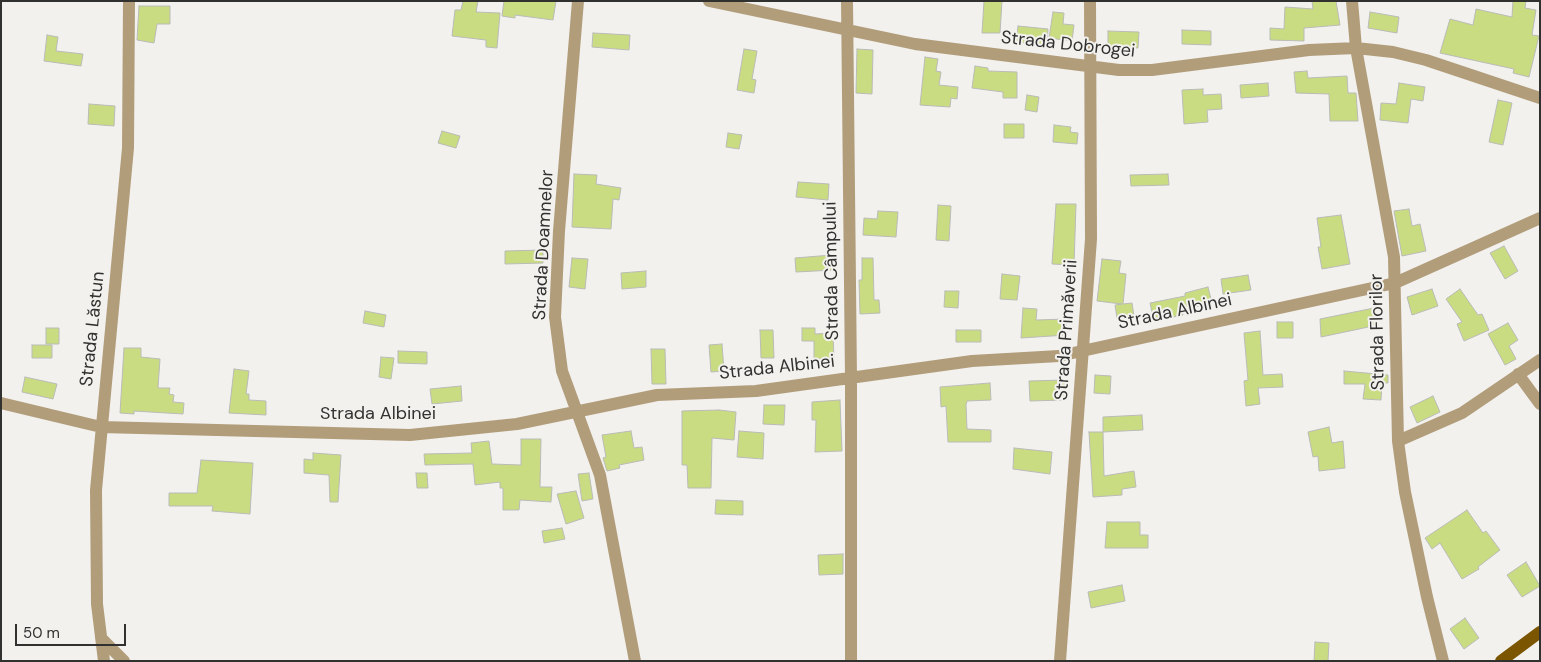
<!DOCTYPE html>
<html>
<head>
<meta charset="utf-8">
<style>
  body { margin:0 }
  #map { position:relative; width:1541px; height:662px; overflow:hidden; background:#f2f1ee; font-family:"DM Sans",sans-serif }
  canvas { display:block }
  .frame { position:absolute; inset:0; border:2px solid #31312f; pointer-events:none }
  .scale { position:absolute; left:15px; top:624px; width:111px; height:22px; box-sizing:border-box; border:2px solid #31312f; border-top:0; padding-left:6px; font-size:15px; line-height:18px; white-space:nowrap; color:#31312f; -webkit-text-stroke:4px #f2f1ee; paint-order:stroke }
</style>
</head>
<body>
<div id="map">
<canvas width="1541" height="662"></canvas>
<div class="frame"></div>
<div class="scale">50 m</div>
</div>
<script>
const ctx = document.querySelector('canvas').getContext('2d');
ctx.lineJoin = 'round';
function fillPath(path, color) { ctx.fillStyle = color; ctx.fill(path, 'evenodd'); }
const poly = rows => new Path2D(rows.map(r => 'M' + r).join(''));
function stroke(path, color, width, dash) { ctx.strokeStyle = color; ctx.lineWidth = width; ctx.lineCap = dash ? 'butt' : 'round'; ctx.setLineDash(dash || []); ctx.stroke(path); }
function label(font, color, halo, rows, align = 'center') {
  ctx.font = font + ' "DM Sans",sans-serif'; ctx.lineWidth = 4; ctx.setLineDash([]); ctx.textBaseline = 'middle'; ctx.strokeStyle = halo; ctx.fillStyle = color; for (const [text, x, y, turn = 0] of rows) {
    ctx.save(); ctx.translate(x, y); ctx.rotate((+turn || 0) * Math.PI / 180); ctx.textAlign = isNaN(turn) ? turn : align; if (halo) ctx.strokeText(text, 0, 0); ctx.fillText(text, 0, 0); ctx.restore();
  }
}
const building = poly([
  [463,1,478,1,476,12,500,13,497,48,486,47,486,40,452,36,455,10,461,10,463,1],
  [504,1,556,1,553,20,515,15,515,18,502,16,504,1],
  [984,1,1002,1,1000,33,982,33,984,1],
  [1312,1,1336,1,1340,25,1304,28,1304,41,1270,40,1270,28,1284,29,1285,7,1313,9,1312,1],
  [1513,1,1526,1,1525,8,1536,10,1532,35,1539,36,1529,77,1513,73,1514,69,1440,53,1450,19,1473,25,1476,9,1512,17,1513,1],
  [139,6,170,6,170,24,157,24,154,43,137,40,139,6],
  [1053,12,1064,13,1063,24,1074,25,1072,41,1049,38,1053,12],
  [1370,12,1399,17,1397,33,1368,28,1370,12],
  [1018,26,1048,29,1047,45,1016,42,1018,26],
  [1182,30,1211,31,1211,45,1182,44,1182,30],
  [1108,31,1139,32,1138,48,1108,46,1108,31],
  [593,33,630,35,629,50,592,47,593,33],
  [47,35,58,37,56,51,83,54,81,66,44,61,47,35],
  [744,49,757,51,752,79,756,80,754,93,737,90,744,49],
  [857,49,873,50,872,94,856,93,857,49],
  [925,57,938,59,936,71,941,72,939,85,958,87,957,99,951,98,950,107,920,105,925,57],
  [975,66,988,68,988,71,1017,72,1017,98,1003,98,1003,92,972,88,975,66],
  [1307,71,1308,78,1347,76,1348,93,1356,93,1358,121,1330,121,1329,94,1296,93,1294,72,1307,71],
  [1268,83,1269,96,1241,98,1240,85,1268,83],
  [1399,83,1425,87,1423,101,1411,99,1408,123,1380,120,1381,103,1396,104,1399,83],
  [1203,89,1203,95,1221,94,1222,109,1207,110,1208,122,1184,124,1182,90,1203,89],
  [1027,95,1039,97,1037,112,1025,110,1027,95],
  [1498,100,1512,103,1503,145,1489,142,1498,100],
  [89,104,115,106,114,126,88,124,89,104],
  [1004,124,1024,124,1024,138,1004,138,1004,124],
  [1054,125,1071,127,1070,132,1078,133,1077,144,1053,142,1054,125],
  [442,131,460,136,456,148,438,143,442,131],
  [728,133,742,135,739,149,726,147,728,133],
  [574,174,597,175,596,184,621,188,619,200,613,199,611,229,572,227,574,174],
  [1168,174,1169,185,1131,186,1130,175,1168,174],
  [798,182,829,184,828,200,796,197,798,182],
  [1056,204,1076,204,1074,265,1052,264,1056,204],
  [938,205,951,206,949,241,936,240,938,205],
  [1409,209,1412,226,1420,224,1426,251,1402,256,1394,211,1409,209],
  [878,211,898,212,896,237,863,235,864,218,877,219,878,211],
  [1341,215,1350,264,1322,269,1318,247,1321,247,1317,218,1341,215],
  [1504,246,1518,271,1505,279,1490,253,1504,246],
  [543,250,543,263,505,264,505,251,543,250],
  [832,255,834,270,796,272,795,258,832,255],
  [572,258,588,259,585,289,569,287,572,258],
  [862,258,873,258,874,300,879,300,880,313,860,314,859,280,862,280,862,258],
  [1102,259,1121,261,1119,273,1126,274,1123,304,1132,303,1134,316,1117,318,1115,305,1122,304,1097,301,1102,259],
  [646,271,646,287,622,289,621,273,646,271],
  [1002,274,1020,276,1017,300,1000,299,1002,274],
  [1248,275,1251,290,1223,294,1221,279,1248,275],
  [1208,287,1212,303,1182,310,1183,315,1154,321,1150,303,1185,296,1185,293,1208,287],
  [1432,289,1438,306,1412,315,1407,297,1432,289],
  [1460,289,1478,315,1482,314,1489,330,1464,341,1457,324,1462,322,1446,299,1460,289],
  [945,291,959,291,958,308,944,307,945,291],
  [1023,308,1037,309,1036,320,1066,319,1067,335,1021,338,1023,308],
  [1374,308,1378,325,1321,337,1320,319,1374,308],
  [365,311,386,315,384,327,363,323,365,311],
  [1277,322,1293,322,1293,338,1277,338,1277,322],
  [1508,323,1518,340,1509,346,1516,359,1505,365,1488,334,1508,323],
  [46,328,59,328,59,344,46,344,46,328],
  [802,328,815,328,815,334,833,333,834,359,814,359,814,341,802,341,802,328],
  [760,330,773,330,774,358,761,358,760,330],
  [956,330,981,330,981,342,956,342,956,330],
  [1260,331,1263,375,1282,374,1283,387,1258,388,1260,404,1246,406,1244,381,1248,380,1244,333,1260,331],
  [722,344,724,371,711,372,709,345,722,344],
  [32,345,52,345,52,358,32,358,32,345],
  [124,348,141,348,141,357,160,359,158,388,170,388,169,394,174,395,173,402,184,403,183,414,134,411,134,414,120,413,124,348],
  [651,349,665,349,666,384,652,384,651,349],
  [398,351,427,352,427,364,398,363,398,351],
  [381,357,394,358,391,379,379,377,381,357],
  [234,369,249,371,246,394,249,394,249,400,266,401,266,415,229,413,234,369],
  [1344,371,1388,375,1388,383,1382,383,1381,400,1363,399,1365,384,1344,384,1344,371],
  [1095,375,1111,376,1110,394,1094,393,1095,375],
  [25,377,57,384,53,399,22,392,25,377],
  [1064,380,1065,400,1030,401,1029,381,1064,380],
  [990,383,991,400,967,401,966,405,967,429,991,430,991,442,948,442,946,406,941,407,940,387,990,383],
  [461,386,462,401,432,404,430,389,461,386],
  [1433,396,1440,412,1417,423,1410,407,1433,396],
  [840,400,842,451,815,452,816,420,812,420,812,402,840,400],
  [764,405,785,405,784,425,763,424,764,405],
  [719,410,736,412,734,440,712,438,711,488,688,488,687,465,682,465,682,411,719,410],
  [1142,415,1143,430,1103,432,1103,417,1142,415],
  [1329,427,1332,443,1343,441,1345,468,1319,471,1318,456,1313,457,1308,432,1329,427],
  [631,431,634,448,642,447,644,460,619,465,620,468,607,471,603,458,606,457,602,435,631,431],
  [739,431,764,433,763,459,737,457,739,431],
  [1089,432,1103,432,1104,476,1134,471,1136,487,1122,489,1122,495,1093,497,1089,432],
  [521,439,541,439,540,487,552,487,551,502,520,500,519,510,503,510,503,488,500,488,500,482,475,485,473,464,425,465,424,454,472,453,471,443,489,441,492,464,521,465,521,439],
  [1014,448,1052,452,1050,474,1013,469,1014,448],
  [313,453,341,455,338,502,330,502,329,475,304,473,304,459,313,460,313,453],
  [201,460,253,463,250,514,212,511,213,506,169,506,169,493,197,493,201,460],
  [416,473,427,473,428,488,417,488,416,473],
  [589,473,593,499,582,501,578,474,589,473],
  [576,491,584,518,566,524,557,494,576,491],
  [716,500,743,501,743,515,715,514,716,500],
  [1467,510,1483,533,1486,531,1500,550,1478,567,1479,569,1462,579,1440,543,1432,549,1425,538,1467,510],
  [1107,522,1140,522,1140,535,1148,535,1148,548,1105,548,1107,522],
  [562,528,565,539,544,543,542,531,562,528],
  [843,554,843,574,819,575,818,555,843,554],
  [1526,562,1540,586,1522,597,1507,575,1526,562],
  [1122,585,1125,601,1091,608,1088,592,1122,585],
  [1465,618,1479,638,1464,649,1450,629,1465,618],
  [1315,642,1329,643,1328,661,1314,661,1315,642]
]);
fillPath(building, '#c9dc81');
stroke(building, '#babbb7', 1);
stroke(poly([
  [578,1,559,231,555,317,562,371,600,475,635,661],
  [709,1,915,44,1119,70,1152,70,1309,50,1356,48,1393,52,1426,60,1540,98],
  [847,1,851,378,851,661],
  [1352,1,1356,48,1394,257,1398,441,1405,492,1427,597,1443,661],
  [1518,374,1540,404],
  [1,403,101,427,410,435,517,424,657,395,756,391,972,361,1059,356,1395,283,1540,218],
  [1398,441,1462,413,1540,360],
  [101,638,124,661],
  [104,661,97,604,96,490,128,148,129,1],
  [1060,661,1091,239,1090,1]
]), '#b29d7b', 12);
stroke(poly([
  [1501,661,1540,632]
]), '#7c5500', 12);
label('18px', '#31312f', '#f2f1ee', [
  ["Strada Dobrogei",1068,45,6],
  ["Strada Doamnelor",544,245,-87],
  ["Strada Câmpului",832,271,-91],
  ["Strada Albinei",1175,312,-12],
  ["Strada Lăstun",93,329,-84],
  ["Strada Primăverii",1067,330,-86],
  ["Strada Florilor",1378,332,-91],
  ["Strada Albinei",777,368,-6],
  ["Strada Albinei",378,414]
]);
</script>
</body>
</html>
